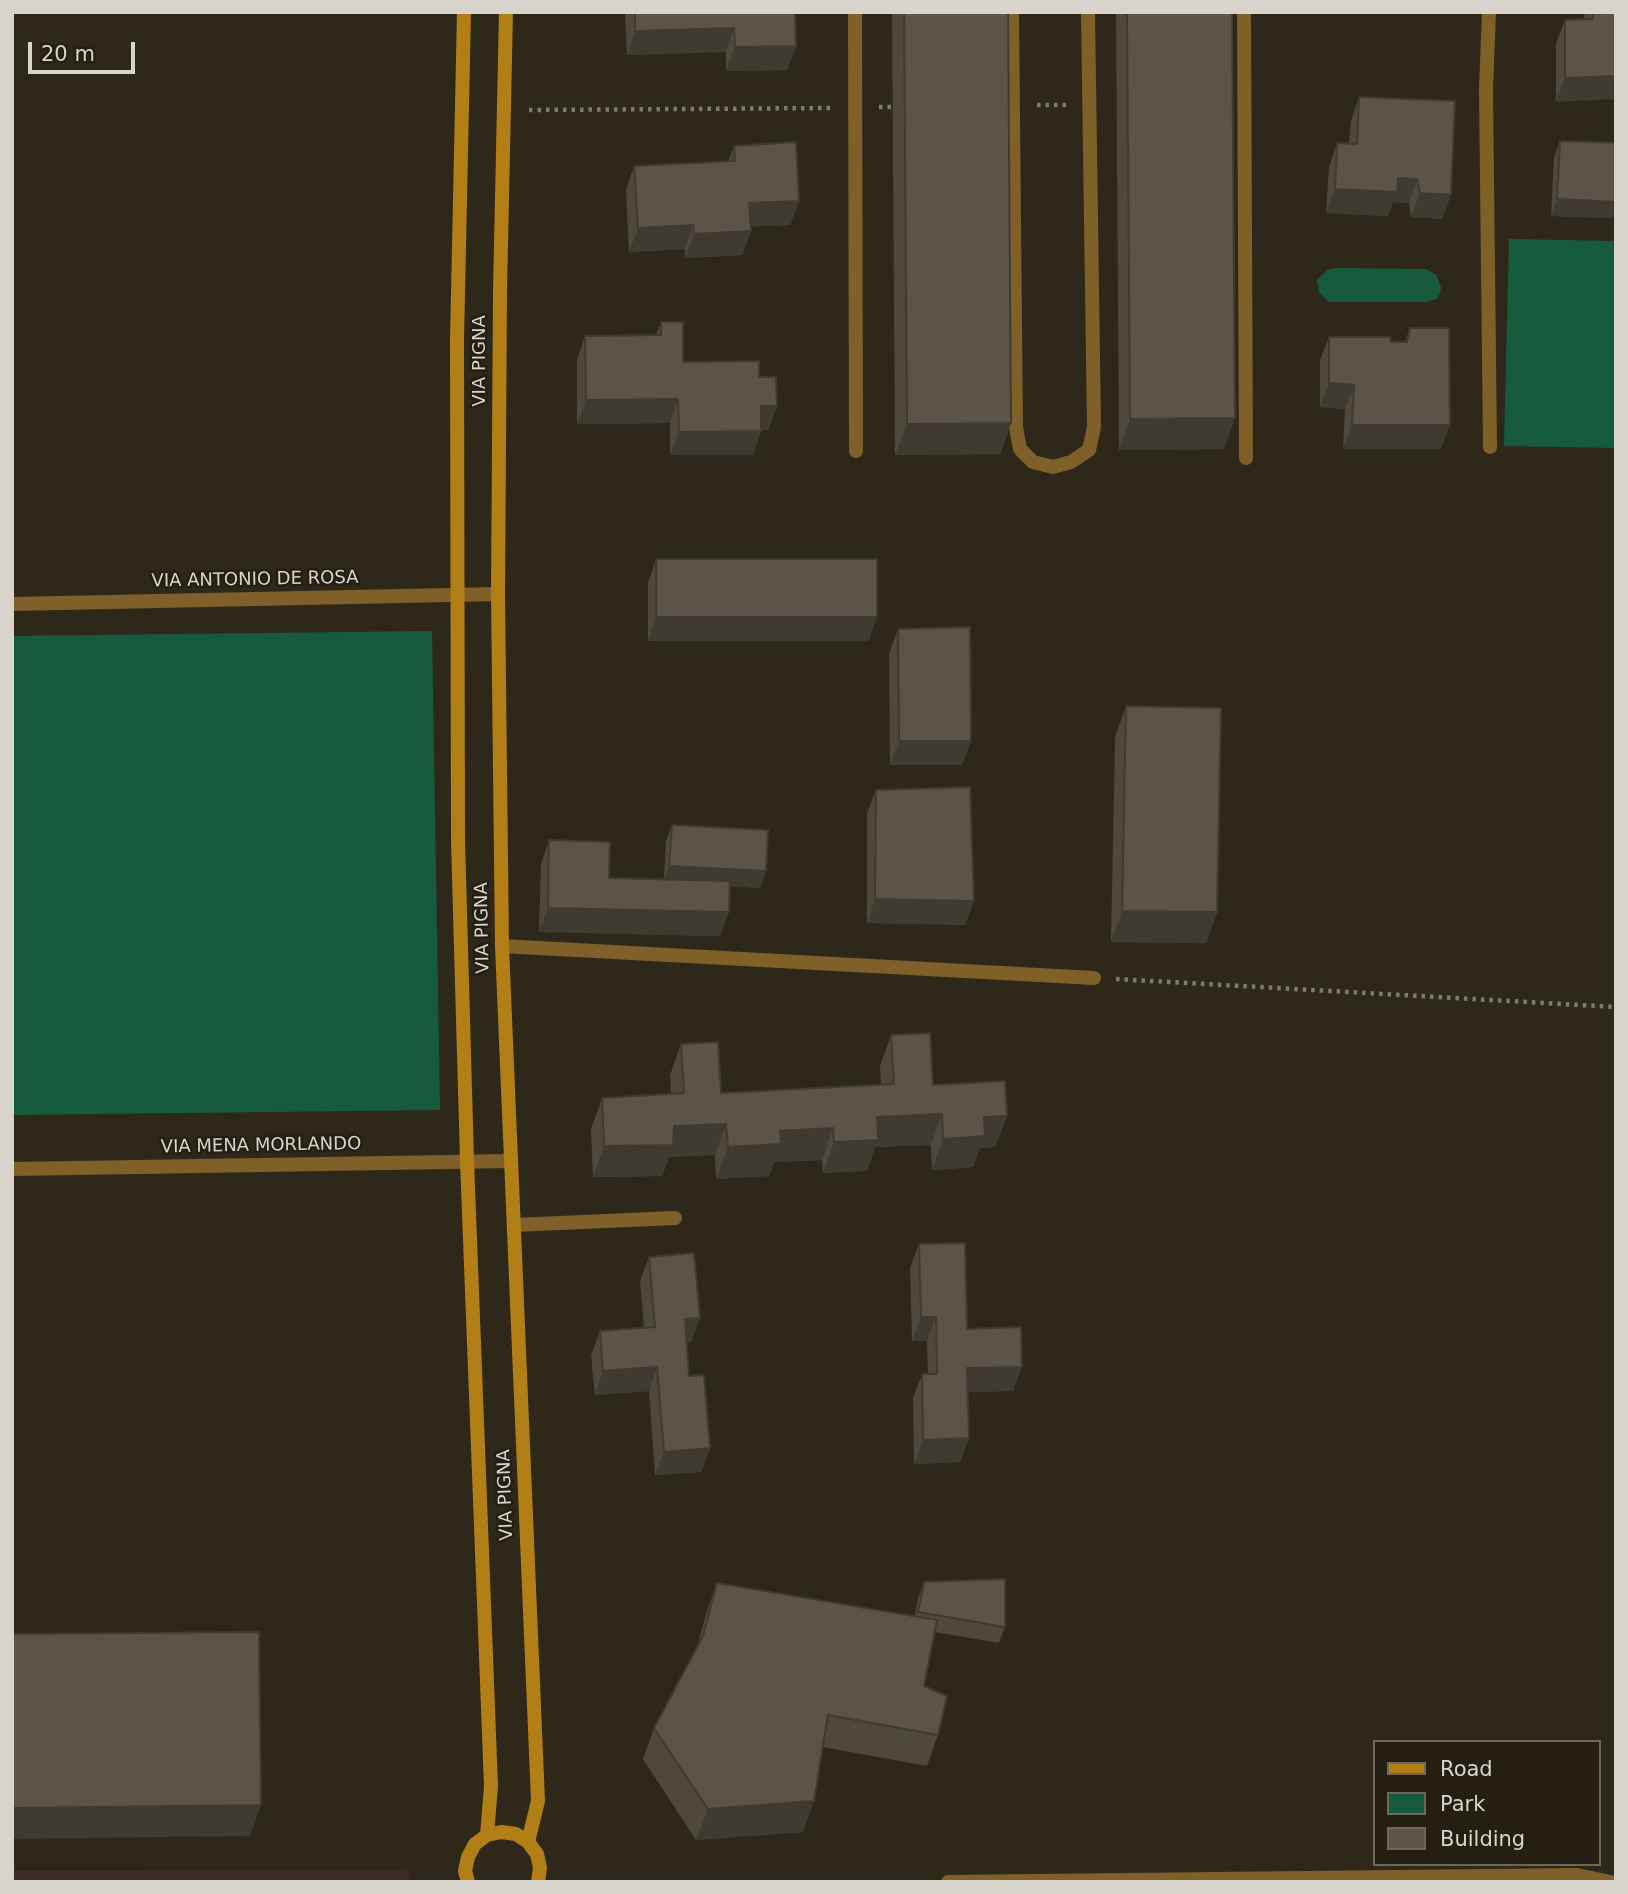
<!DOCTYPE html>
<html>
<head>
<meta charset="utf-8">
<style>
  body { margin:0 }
  #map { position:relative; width:1628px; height:1894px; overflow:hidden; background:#2e281b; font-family:"DejaVu Sans",sans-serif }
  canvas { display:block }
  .frame { position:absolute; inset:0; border:14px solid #d8d4cc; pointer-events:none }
  .legend { position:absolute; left:1373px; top:1740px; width:228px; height:126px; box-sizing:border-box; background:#251e12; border:2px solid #6d675c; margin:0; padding:9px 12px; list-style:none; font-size:21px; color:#d8d4cc }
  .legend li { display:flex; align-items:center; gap:14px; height:35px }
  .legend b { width:35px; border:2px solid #6d675c }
  .scale { position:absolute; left:28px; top:42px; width:107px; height:32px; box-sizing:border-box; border:4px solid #d8d4cc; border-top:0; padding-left:9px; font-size:21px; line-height:24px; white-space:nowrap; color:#d8d4cc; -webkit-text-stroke:5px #251e12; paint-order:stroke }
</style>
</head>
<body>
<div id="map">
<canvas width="1628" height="1894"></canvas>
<div class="frame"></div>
<ul class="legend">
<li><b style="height:9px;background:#b27e16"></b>Road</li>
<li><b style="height:19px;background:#175b3f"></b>Park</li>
<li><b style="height:19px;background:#5c5447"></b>Building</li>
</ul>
<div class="scale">20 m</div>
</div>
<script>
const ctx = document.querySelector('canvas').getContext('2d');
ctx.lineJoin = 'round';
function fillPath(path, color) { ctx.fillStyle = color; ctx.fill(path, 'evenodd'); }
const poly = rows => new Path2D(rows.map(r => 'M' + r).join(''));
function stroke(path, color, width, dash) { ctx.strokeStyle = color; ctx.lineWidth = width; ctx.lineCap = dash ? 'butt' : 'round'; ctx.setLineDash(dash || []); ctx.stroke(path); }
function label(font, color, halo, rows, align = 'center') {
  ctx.font = font + ' "DejaVu Sans",sans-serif'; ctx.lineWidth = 5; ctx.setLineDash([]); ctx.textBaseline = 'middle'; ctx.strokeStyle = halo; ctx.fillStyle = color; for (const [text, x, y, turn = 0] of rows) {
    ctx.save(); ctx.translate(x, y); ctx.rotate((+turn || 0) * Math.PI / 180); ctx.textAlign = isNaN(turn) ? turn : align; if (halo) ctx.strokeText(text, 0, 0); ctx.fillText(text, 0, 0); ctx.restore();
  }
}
fillPath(poly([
  [409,1870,409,1882,12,1882,12,1871]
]), '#3c2c21');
fillPath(poly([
  [1509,239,1616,241,1616,448,1504,446],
  [1335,268,1426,269,1436,275,1441,287,1440,293,1437,299,1427,302,1329,302,1319,293,1317,280,1327,270],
  [432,631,440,1110,12,1115,12,636]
]), '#175b3f');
stroke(poly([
  [1037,105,1067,105],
  [879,107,892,107],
  [529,110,832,108],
  [1116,979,1616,1007]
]), '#7f7a6f', 4.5, [3.5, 5]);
stroke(poly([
  [502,946,1094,978],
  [514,1225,675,1218]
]), '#806029', 14);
stroke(poly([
  [855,12,856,451],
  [1012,12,1016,427,1020,449,1033,462,1053,467,1071,462,1089,450,1094,427,1088,12],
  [1244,12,1246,458],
  [1489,12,1486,89,1490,447],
  [12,604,498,594],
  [12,1169,511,1161],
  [948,1882,1577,1875,1611,1882]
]), '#806029', 14);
stroke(poly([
  [464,12,457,340,458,840,467,1161,491,1786,487,1835],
  [506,12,500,291,498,594,502,946,538,1801,528,1842],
  [468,1882,465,1871,468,1857,475,1844,487,1835,501,1832,516,1834,528,1842,537,1854,540,1868,538,1882]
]), '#b27e16', 14);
fillPath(poly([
  [625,12,795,12,796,46,787,70,726,71,726,52,627,55],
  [892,12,1008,12,1011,423,1000,454,895,455],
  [1116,12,1232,12,1224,449,1119,450],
  [1585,12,1616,12,1556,102,1556,43,1565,20,1584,19],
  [1359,97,1451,195,1442,219,1411,217,1409,203,1393,202,1388,216,1326,213,1329,167,1337,143,1349,144,1351,121],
  [1560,141,1616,143,1616,207,1612,218,1551,216,1554,157],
  [734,146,799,201,790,225,750,226,751,231,742,255,685,258,685,249,629,252,626,190,634,166,728,161],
  [661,322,683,362,759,377,777,406,768,430,761,430,753,455,670,455,670,423,577,424,577,360,585,336,656,335],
  [1410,328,1441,449,1343,449,1345,409,1320,407,1320,360,1329,337,1391,342,1405,342],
  [656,559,877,617,868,641,648,641,648,583],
  [898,629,971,741,962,765,890,765,889,653],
  [1126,706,1217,912,1206,943,1111,942,1115,737],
  [876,790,974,901,965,925,867,923,867,813],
  [672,825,766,871,760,888,730,886,720,936,539,932,541,864,549,840,609,878,664,879,666,841],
  [891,1035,933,1085,1007,1116,995,1147,980,1148,973,1167,932,1170,931,1145,875,1147,867,1171,823,1173,822,1160,774,1162,769,1176,716,1179,715,1155,669,1157,662,1176,593,1177,591,1129,602,1098,671,1094,670,1075,681,1044,721,1093,881,1085,880,1066],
  [919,1244,967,1329,1013,1391,968,1392,960,1462,914,1464,913,1398,922,1374,928,1374,927,1341,912,1341,910,1268],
  [649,1257,691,1342,687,1342,689,1376,710,1448,701,1472,655,1475,649,1391,595,1395,591,1355,600,1331,644,1328,640,1281],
  [924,1582,1005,1627,999,1643,934,1632,924,1686,938,1735,927,1766,823,1747,803,1832,696,1840,643,1759,654,1728,697,1648,706,1614,717,1583,915,1616,918,1598]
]), '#4f483d');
fillPath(poly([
  [734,28,726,52,627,55,635,31],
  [796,46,787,70,726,71,735,47],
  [1616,76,1616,99,1556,102,1565,78],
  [1398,178,1417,179,1409,203,1393,202,1388,216,1326,213,1335,189],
  [1420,193,1451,195,1442,219,1411,217],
  [1557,199,1616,202,1616,207,1612,218,1551,216],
  [799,201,790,225,740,227,749,203],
  [693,225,685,249,629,252,638,228],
  [751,231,742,255,685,258,694,234],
  [1329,383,1354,385,1345,409,1320,407],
  [678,399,670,423,577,424,586,400],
  [761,406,777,406,768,430,752,430],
  [1235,418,1224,449,1119,450,1130,419],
  [1011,423,1000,454,895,455,907,424],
  [1352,425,1450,425,1441,449,1343,449],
  [761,431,753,455,670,455,679,432],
  [656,617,877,617,868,641,648,641],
  [899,741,971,741,962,765,890,765],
  [669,866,766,871,760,888,664,882],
  [875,899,974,901,965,925,867,923],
  [548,908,729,912,720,936,539,932],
  [1122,911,1217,912,1206,943,1111,942],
  [942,1114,931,1145,875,1147,867,1171,823,1173,834,1142,877,1117],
  [1007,1116,995,1147,980,1148,973,1167,932,1170,943,1139,984,1117],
  [726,1124,715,1155,669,1157,662,1176,593,1177,604,1146,674,1126],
  [833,1128,822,1160,774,1162,769,1176,716,1179,728,1147,780,1131],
  [921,1317,936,1317,927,1341,912,1341],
  [700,1318,691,1342,676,1343,685,1319],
  [657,1367,649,1391,595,1395,603,1371],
  [1022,1367,1013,1391,958,1392,967,1368],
  [969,1438,960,1462,914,1464,923,1440],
  [710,1448,701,1472,655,1475,664,1452],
  [814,1801,803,1832,696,1840,708,1809],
  [261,1805,250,1836,12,1839,12,1808]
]), '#403b32');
const building = poly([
  [635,12,795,12,796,46,735,47,734,28,635,31,635,12],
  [904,12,1008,12,1011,423,907,424,904,12],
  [1127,12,1232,12,1235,418,1130,419,1127,12],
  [1593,12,1616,12,1616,76,1565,78,1565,20,1593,19,1593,12],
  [1359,97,1455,101,1451,195,1420,193,1417,179,1398,178,1397,192,1335,189,1337,143,1357,144,1359,97],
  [1560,141,1616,143,1616,202,1557,199,1560,141],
  [796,142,799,201,749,203,751,231,694,234,693,225,638,228,634,166,735,161,734,146,796,142],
  [661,322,683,322,683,362,759,361,759,377,776,377,777,406,761,406,761,431,679,432,678,399,586,400,585,336,661,335,661,322],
  [1410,328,1449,328,1450,425,1352,425,1354,385,1329,383,1329,337,1390,337,1391,342,1407,342,1410,328],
  [656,559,877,559,877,617,656,617,656,559],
  [970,627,971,741,899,741,898,629,970,627],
  [1126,706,1221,708,1217,912,1122,911,1126,706],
  [970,787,974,901,875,899,876,790,970,787],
  [672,825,768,830,766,871,669,866,672,825],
  [549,840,610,842,609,878,730,881,729,912,548,908,549,840],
  [930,1033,933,1085,1005,1081,1007,1116,984,1117,985,1136,943,1139,942,1114,877,1117,878,1140,834,1142,833,1128,780,1131,781,1144,728,1147,726,1124,674,1126,673,1145,604,1146,602,1098,684,1093,681,1044,718,1042,721,1093,894,1084,891,1035,930,1033],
  [965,1243,967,1329,1021,1327,1022,1367,967,1368,969,1438,923,1440,922,1374,937,1374,936,1317,921,1317,919,1244,965,1243],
  [694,1253,700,1318,685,1319,689,1376,704,1375,710,1448,664,1452,657,1367,603,1371,600,1331,655,1327,649,1257,694,1253],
  [1005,1579,1005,1627,918,1612,924,1582,1005,1579],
  [717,1583,937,1620,924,1686,947,1696,938,1735,828,1715,814,1801,708,1809,654,1728,703,1636,717,1583],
  [259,1632,261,1805,12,1808,12,1634,259,1632]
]);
fillPath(building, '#5c5447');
stroke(building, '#403b32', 2);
label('18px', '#d8d4cc', '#251e12', [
  ["VIA PIGNA",480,361,-90],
  ["VIA ANTONIO DE ROSA",255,580,-1],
  ["VIA PIGNA",483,928,-91],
  ["VIA MENA MORLANDO",261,1146,-1],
  ["VIA PIGNA",506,1495,-92]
]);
</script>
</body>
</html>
